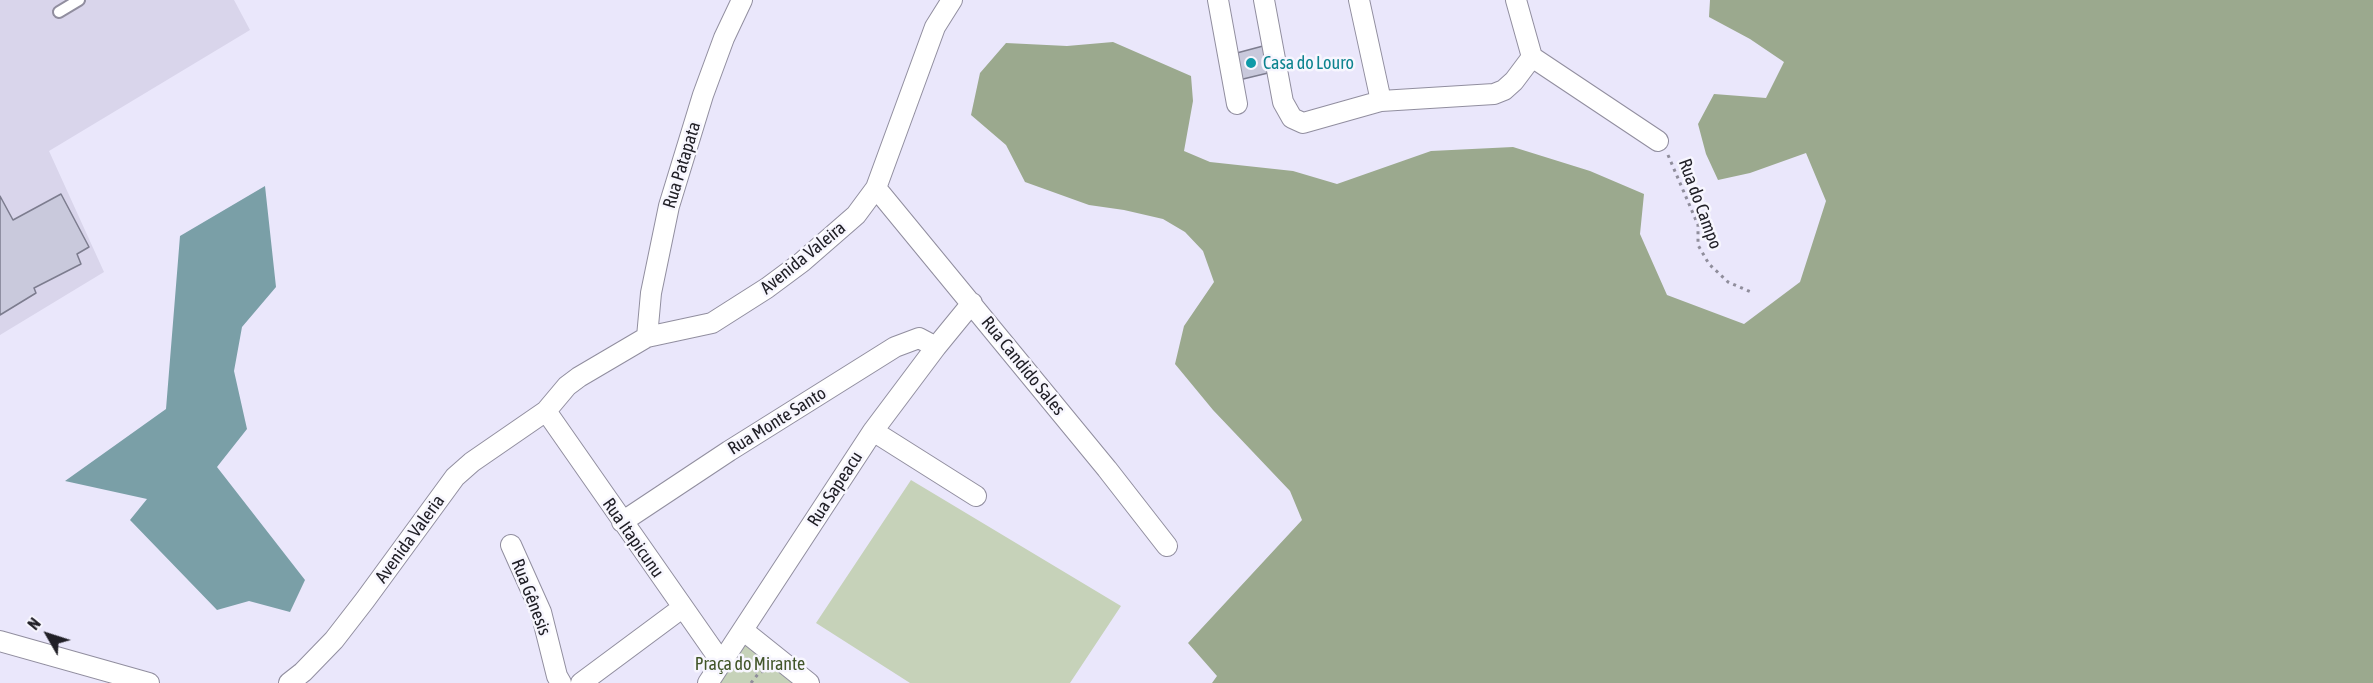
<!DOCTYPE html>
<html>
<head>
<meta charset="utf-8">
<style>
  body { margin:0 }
  #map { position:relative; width:2373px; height:683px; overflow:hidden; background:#eae7fb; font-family:"Asap Condensed",sans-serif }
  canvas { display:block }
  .north { position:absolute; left:18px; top:605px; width:60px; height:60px; -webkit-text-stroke:4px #f7f6fe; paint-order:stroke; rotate:309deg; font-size:16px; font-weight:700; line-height:24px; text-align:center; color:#212027 }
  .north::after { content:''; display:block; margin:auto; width:21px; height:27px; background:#212027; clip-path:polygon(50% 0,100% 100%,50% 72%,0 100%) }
</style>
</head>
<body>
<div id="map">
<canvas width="2373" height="683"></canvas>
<div class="north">N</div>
</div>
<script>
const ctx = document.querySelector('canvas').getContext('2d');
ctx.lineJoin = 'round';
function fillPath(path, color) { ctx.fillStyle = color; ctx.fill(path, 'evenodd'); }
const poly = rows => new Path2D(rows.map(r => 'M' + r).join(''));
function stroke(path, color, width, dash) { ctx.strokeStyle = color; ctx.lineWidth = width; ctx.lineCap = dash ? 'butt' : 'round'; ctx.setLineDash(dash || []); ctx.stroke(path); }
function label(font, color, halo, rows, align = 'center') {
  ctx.font = font + ' "Asap Condensed",sans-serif'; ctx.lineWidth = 5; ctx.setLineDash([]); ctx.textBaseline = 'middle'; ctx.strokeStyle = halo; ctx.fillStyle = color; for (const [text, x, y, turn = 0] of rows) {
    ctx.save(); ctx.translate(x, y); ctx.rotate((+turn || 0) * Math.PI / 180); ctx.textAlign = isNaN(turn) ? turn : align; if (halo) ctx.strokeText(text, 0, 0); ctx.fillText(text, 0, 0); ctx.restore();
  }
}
fillPath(poly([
  [0,0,234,0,250,30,49,151,104,272,0,335]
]), '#d9d5eb');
fillPath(poly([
  [911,480,1121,606,1070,683,910,683,816,623],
  [744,635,804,683,712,683]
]), '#c6d2b9');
fillPath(poly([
  [1710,0,2373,0,2373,683,1212,683,1217,676,1188,643,1302,520,1290,491,1213,410,1175,364,1184,326,1214,282,1203,251,1185,232,1163,219,1124,210,1089,205,1025,182,1006,145,971,115,980,73,1006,43,1067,46,1113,42,1191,76,1193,101,1184,151,1210,162,1293,171,1337,184,1431,151,1513,147,1590,171,1644,194,1640,234,1667,295,1744,324,1800,282,1826,201,1806,153,1750,173,1718,180,1706,154,1698,124,1714,94,1766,98,1784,62,1750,39,1709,17]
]), '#9ba98e');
fillPath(poly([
  [265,186,276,287,242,327,234,371,247,429,217,467,305,580,290,612,249,601,217,610,130,520,147,499,65,481,166,409,180,236]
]), '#7a9fa7');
const building = poly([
  [1263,46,1268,73,1239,80,1233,54,1263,46],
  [61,194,89,247,77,254,81,264,34,288,36,293,0,315,0,196,13,220,61,194]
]);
fillPath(building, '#c9c9dc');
stroke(building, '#7c7c8e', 1.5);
const lane = poly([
  [59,12,79,0]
]);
const street = poly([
  [1218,0,1237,104],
  [1264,0,1283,102,1292,118,1303,123,1381,101,1494,94,1504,90,1514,81,1532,57],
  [1359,0,1381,101],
  [1516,0,1532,57],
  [1532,57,1658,141],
  [876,188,1107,469,1167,546],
  [647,337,651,293,669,206,703,95,724,38,742,0],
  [546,411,722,663],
  [873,431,976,496],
  [622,522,729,451,895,347,919,338,936,347],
  [511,545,541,612,557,676,561,683],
  [744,631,809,683],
  [0,641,149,683],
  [289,683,303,672,334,640,365,600,455,477,472,462,546,411,567,386,579,377,647,337,712,323,767,288,802,262,856,215,876,188,935,27,952,0],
  [581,683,682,608],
  [708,683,873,431,936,347,972,303]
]);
stroke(lane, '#918e9f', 14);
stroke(street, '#918e9f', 22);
stroke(poly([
  [1668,155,1698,225,1698,245,1709,264,1728,282,1751,292],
  [746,658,758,674],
  [751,683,758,674,765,670]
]), '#8f8d9b', 3, [3, 4.5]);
stroke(lane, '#fff', 10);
stroke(street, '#fff', 20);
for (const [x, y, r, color] of [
  [1251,63,6,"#0f9aa8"]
]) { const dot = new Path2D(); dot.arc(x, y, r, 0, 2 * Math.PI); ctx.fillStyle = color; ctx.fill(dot); stroke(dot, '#f7f6fe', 2); }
label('18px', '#0d838f', '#f7f6fe', [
  ["Casa do Louro",1263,63]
], 'left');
label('18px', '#212027', '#f7f6fe', [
  ["Rua Patapata",682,165,-73],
  ["Rua do Campo",1700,204,70],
  ["Avenida Valeira",803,258,-39],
  ["Rua Candido Sales",1023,366,51],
  ["Rua Monte Santo",777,421,-32],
  ["Rua Sapeacu",835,489,-57],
  ["Rua Itapicunu",633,538,55],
  ["Avenida Valeria",410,539,-54],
  ["Rua Gênesis",531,597,69]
]);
label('18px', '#42562a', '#f7f6fe', [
  ["Praça do Mirante",750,664]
]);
</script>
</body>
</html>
